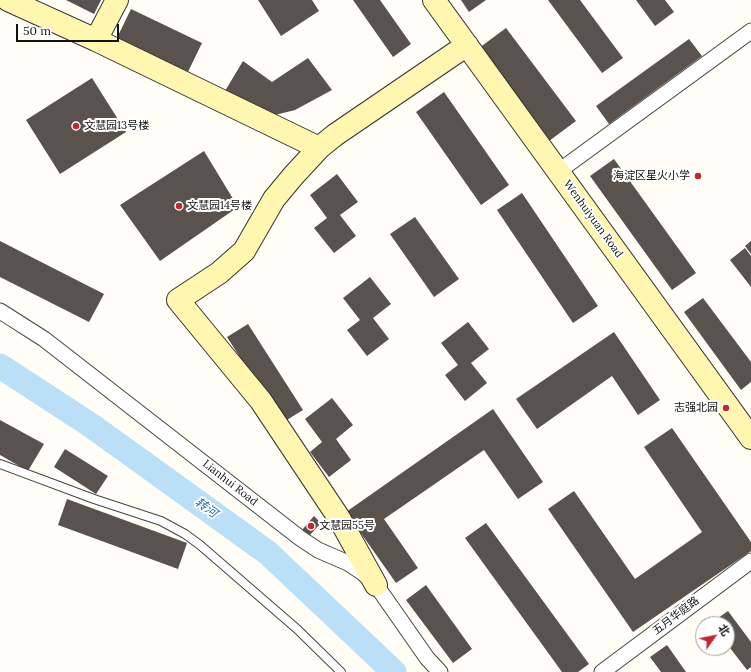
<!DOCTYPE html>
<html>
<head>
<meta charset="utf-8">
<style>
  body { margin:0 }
  #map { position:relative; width:751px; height:672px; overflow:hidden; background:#fffdf5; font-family:Lora,"Noto Sans SC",serif }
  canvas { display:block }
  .north { position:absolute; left:695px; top:616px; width:40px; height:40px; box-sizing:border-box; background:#fff; border:1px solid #a0a0a0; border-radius:50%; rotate:57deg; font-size:11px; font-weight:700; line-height:16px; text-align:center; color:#111 }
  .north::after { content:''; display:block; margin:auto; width:14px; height:18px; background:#c4262e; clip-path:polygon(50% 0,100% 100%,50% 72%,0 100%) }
  .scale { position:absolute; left:16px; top:24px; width:103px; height:18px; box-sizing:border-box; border:2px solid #111; border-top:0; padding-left:5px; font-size:12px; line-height:14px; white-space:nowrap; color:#111; -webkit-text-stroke:3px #fff; paint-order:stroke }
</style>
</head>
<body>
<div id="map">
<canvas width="751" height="672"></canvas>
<div class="north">北</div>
<div class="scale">50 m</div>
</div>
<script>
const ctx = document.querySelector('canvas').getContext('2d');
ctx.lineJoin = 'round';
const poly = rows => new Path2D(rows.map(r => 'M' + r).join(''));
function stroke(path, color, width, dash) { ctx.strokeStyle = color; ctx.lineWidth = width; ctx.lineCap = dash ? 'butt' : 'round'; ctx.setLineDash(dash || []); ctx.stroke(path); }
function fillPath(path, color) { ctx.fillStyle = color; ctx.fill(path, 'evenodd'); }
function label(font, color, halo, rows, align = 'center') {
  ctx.font = font + ' Lora,"Noto Sans SC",serif'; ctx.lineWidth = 4; ctx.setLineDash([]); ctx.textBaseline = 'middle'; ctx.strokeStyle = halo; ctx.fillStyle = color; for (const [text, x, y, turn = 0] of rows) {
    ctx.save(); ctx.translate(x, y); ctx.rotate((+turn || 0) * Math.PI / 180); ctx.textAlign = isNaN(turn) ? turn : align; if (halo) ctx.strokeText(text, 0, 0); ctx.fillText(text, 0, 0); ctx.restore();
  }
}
stroke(poly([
  [0,366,92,426,268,553,394,672]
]), '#b9e0f7', 25);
fillPath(poly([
  [66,0,101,0,94,14],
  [258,0,312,0,319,11,281,36],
  [353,0,380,0,411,44,393,57],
  [461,0,486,0,469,12],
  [548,0,580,0,623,58,602,73],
  [636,0,665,0,674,12,655,26],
  [131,9,202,43,186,76,115,42],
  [506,28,576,121,549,141,479,48],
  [689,39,702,56,609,124,596,106],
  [308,58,332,90,295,110,271,116,225,91,243,61,272,82],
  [92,78,126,132,60,174,26,120],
  [444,92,509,185,481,205,416,112],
  [204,151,238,207,160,261,120,205],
  [614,159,696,273,672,290,590,176],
  [337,174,358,202,340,215,356,236,334,253,314,228,327,218,310,195],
  [522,193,598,306,573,323,497,210],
  [415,217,459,279,434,297,390,234],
  [0,241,104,294,89,322,0,277],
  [751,241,751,254,745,246],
  [745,248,751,256,751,287,730,260],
  [370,277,391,304,373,318,389,339,367,356,347,330,360,320,343,298],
  [703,298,751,362,751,382,741,390,684,312],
  [468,322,489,349,471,363,487,383,465,401,445,375,458,365,441,343],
  [248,324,303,410,282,423,227,337],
  [614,332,660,400,638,415,612,376,537,429,516,399],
  [332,398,353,425,336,439,351,460,329,477,310,452,322,442,305,419],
  [493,409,543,482,518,499,484,450,384,519,418,568,396,583,346,512],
  [0,420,44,444,28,471,0,455],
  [672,428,751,542,751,551,633,632,548,509,574,491,635,579,702,532,644,447],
  [65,449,108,476,96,494,54,467],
  [67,499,187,543,178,569,58,525],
  [314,516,321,523,309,536,302,530],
  [486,523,589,664,578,672,562,672,465,538],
  [426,585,472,649,453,663,406,600],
  [728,611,751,642,751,667,747,670,727,644,727,624,711,623],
  [667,645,686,672,661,672,650,657]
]), '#5a524d');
const lane = poly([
  [0,464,94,499,161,521,185,534,200,545,297,629,341,672]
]);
const street = poly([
  [559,171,751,31],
  [0,311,44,339,300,538,318,550,348,563,363,573,376,585,427,658,440,672],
  [602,672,751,561]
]);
const secondary = poly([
  [8,0,96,40,319,148,335,135,467,45],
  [434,0,751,438],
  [96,40,117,0],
  [319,148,294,175,274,199,244,251,219,273,178,300,261,401,339,518,376,585]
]);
stroke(lane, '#444', 10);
stroke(street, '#444', 17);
stroke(secondary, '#333', 24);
stroke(lane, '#fff', 8);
stroke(street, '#fff', 15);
stroke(secondary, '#fff6b0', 22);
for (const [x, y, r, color] of [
  [76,126,4,"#c4262e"],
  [698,176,4,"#c4262e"],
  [179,206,4,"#c4262e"],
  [726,408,4,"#c4262e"],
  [311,526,4,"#c4262e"]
]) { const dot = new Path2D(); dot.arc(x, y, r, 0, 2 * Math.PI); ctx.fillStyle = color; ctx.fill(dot); stroke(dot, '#fff', 1.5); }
label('11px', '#111', '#fff', [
  ["文慧园13号楼",84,126],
  ["海淀区星火小学",690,176,"right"],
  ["文慧园14号楼",187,206],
  ["志强北园",718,408,"right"],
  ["文慧园55号",319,526]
], 'left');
label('11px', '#111', '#fff', [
  ["Wenhuiyuan Road",593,219,54],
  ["Lianhui Road",230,483,38],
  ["五月华庭路",676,616,-37]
]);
label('italic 12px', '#1768a6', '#fff', [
  ["转河",206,508,36]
]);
</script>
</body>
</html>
